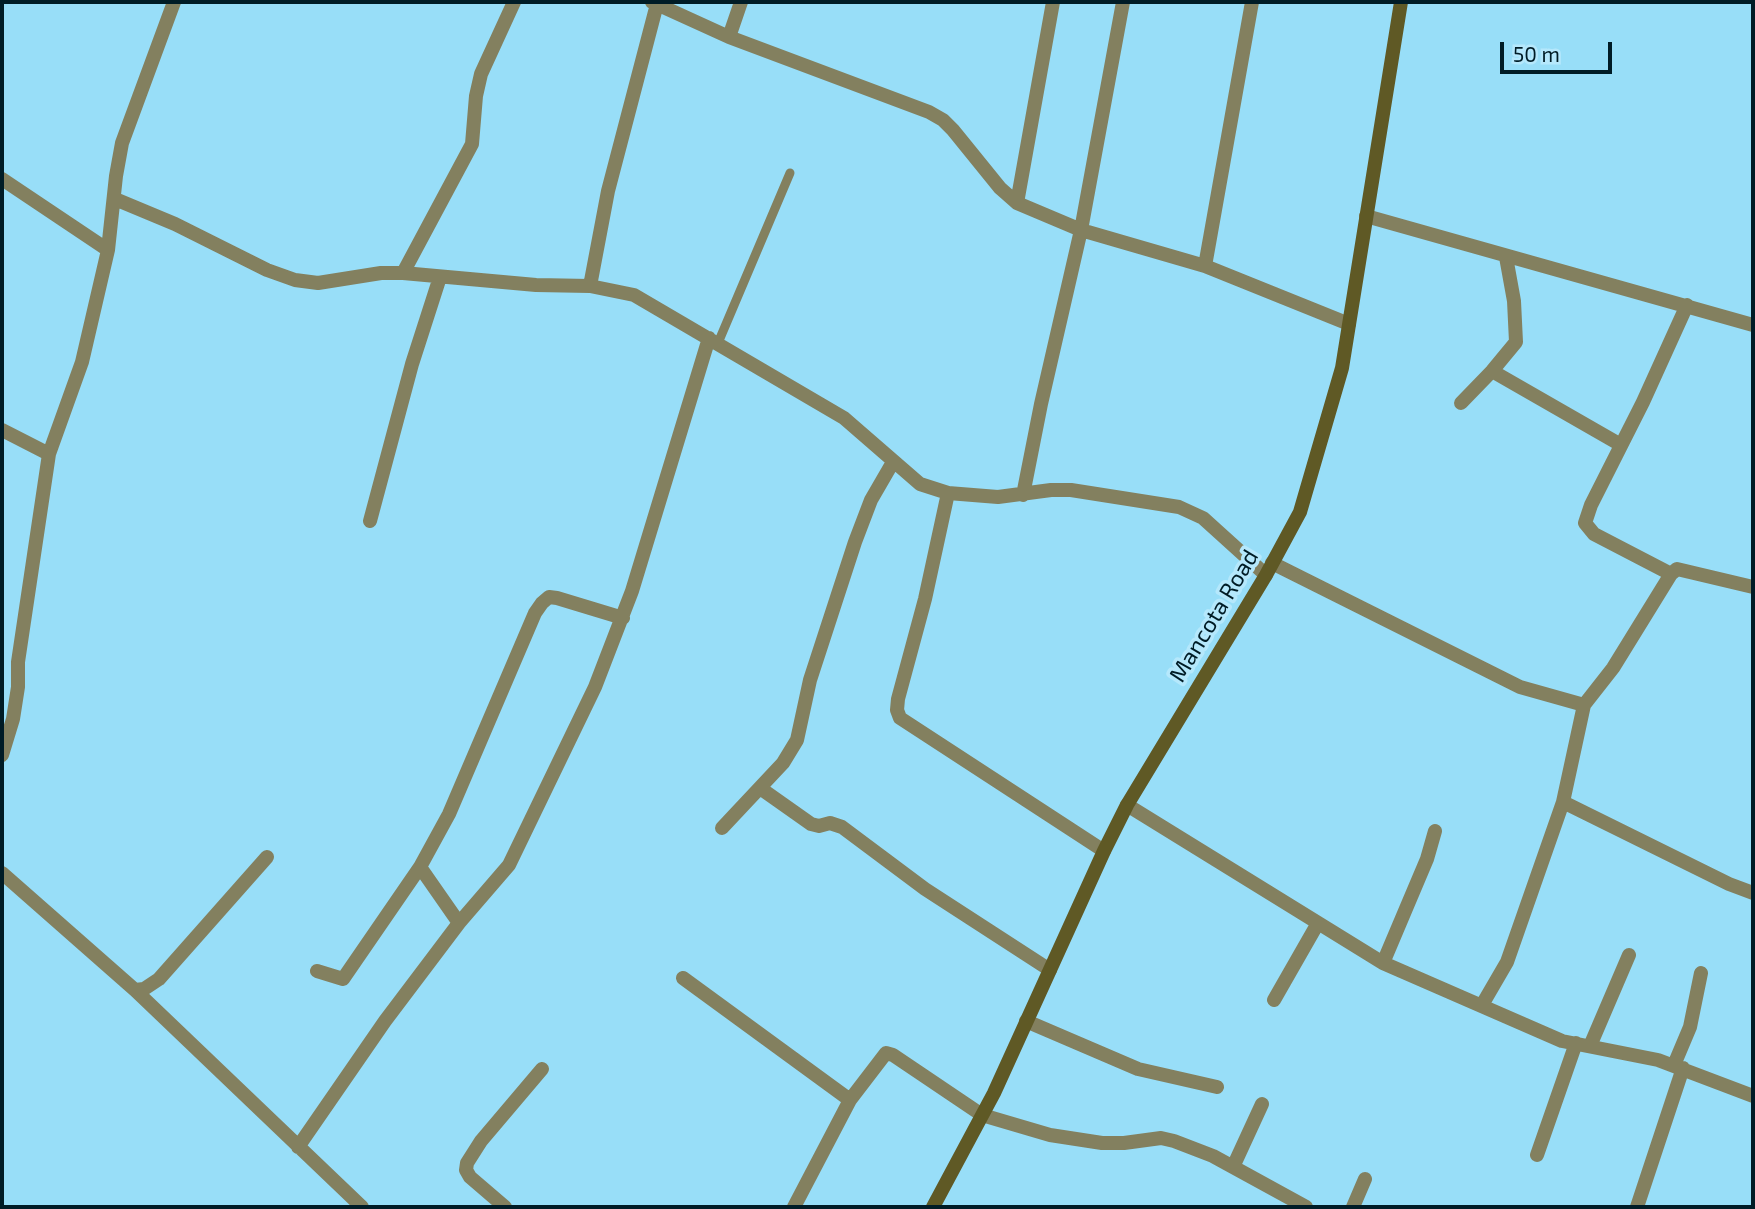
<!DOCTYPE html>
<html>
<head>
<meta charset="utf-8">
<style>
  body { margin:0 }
  #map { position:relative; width:1755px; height:1209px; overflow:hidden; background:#98def8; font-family:"Exo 2",sans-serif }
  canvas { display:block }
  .frame { position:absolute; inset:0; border:4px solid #001c26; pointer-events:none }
  .scale { position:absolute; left:1500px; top:42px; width:112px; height:32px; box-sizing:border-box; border:4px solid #001c26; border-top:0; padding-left:9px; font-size:21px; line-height:24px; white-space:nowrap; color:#001c26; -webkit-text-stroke:5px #b5e8fc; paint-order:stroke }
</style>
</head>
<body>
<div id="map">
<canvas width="1755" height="1209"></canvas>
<div class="frame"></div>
<div class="scale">50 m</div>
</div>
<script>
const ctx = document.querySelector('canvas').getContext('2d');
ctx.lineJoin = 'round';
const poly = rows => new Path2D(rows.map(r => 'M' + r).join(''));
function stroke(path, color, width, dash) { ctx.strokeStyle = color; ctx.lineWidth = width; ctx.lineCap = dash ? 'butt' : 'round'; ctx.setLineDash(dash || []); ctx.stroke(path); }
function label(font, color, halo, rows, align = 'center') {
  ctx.font = font + ' "Exo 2",sans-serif'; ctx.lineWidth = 7; ctx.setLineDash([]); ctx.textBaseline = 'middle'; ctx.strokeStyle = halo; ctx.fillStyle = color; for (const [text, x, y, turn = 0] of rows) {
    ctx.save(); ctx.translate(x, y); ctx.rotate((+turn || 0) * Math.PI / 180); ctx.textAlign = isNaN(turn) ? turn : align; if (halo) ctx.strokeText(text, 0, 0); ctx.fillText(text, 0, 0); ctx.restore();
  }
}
stroke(poly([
  [718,343,790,173]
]), '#83805f', 9);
stroke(poly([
  [652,2,729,37,929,112,943,120,953,130,1000,188,1017,203,1081,230,1205,266,1349,324],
  [729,37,741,2],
  [2,179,108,250],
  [115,199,175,224,267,270,295,280,318,283,381,273,403,273,536,285,590,286,634,295,844,418,920,484,948,493,998,497,1051,490,1071,490,1179,507,1203,518,1266,575],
  [1017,203,1053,2],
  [1366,216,1753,325],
  [1205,266,1252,2],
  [403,273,472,144,476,96,481,74,514,2],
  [590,286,608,191,657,4],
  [1492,371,1621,445],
  [1461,403,1492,371,1516,342,1514,301,1506,257],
  [2,430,49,454],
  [948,493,925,599,898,699,897,710,900,718,1104,851],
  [1023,495,1041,404,1081,230,1123,2],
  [370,521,412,364,440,277],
  [1272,563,1520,687,1584,705,1613,668,1671,574,1677,569,1753,587],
  [1671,574,1594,534,1585,523,1591,505,1643,402,1687,305],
  [2,755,13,719,18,687,18,662,49,454,82,362,108,250,116,176,122,143,174,2],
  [760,788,811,824,819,826,830,823,842,827,925,889,1050,970],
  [1563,802,1729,884,1753,893],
  [1127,805,1383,963,1562,1041,1658,1060,1753,1096],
  [722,828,783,763,797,740,810,680,855,542,871,500,893,462],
  [2,873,135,990,144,989,159,979,267,857],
  [459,923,509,865,595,687,632,591,709,338],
  [1383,963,1427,859,1435,831],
  [317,971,343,979,420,867],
  [683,978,850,1100],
  [135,990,362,1207],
  [1274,1000,1318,923],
  [1482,1005,1507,962,1563,802,1584,705],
  [1026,1021,1138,1069,1217,1087],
  [1590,1046,1629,955],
  [1674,1065,1690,1027,1701,973],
  [298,1147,385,1021,459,923,420,867,449,814,535,613,542,603,549,597,557,598,623,618],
  [1537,1155,1576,1043],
  [1233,1167,1262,1104],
  [505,1207,470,1177,466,1170,467,1163,481,1141,542,1069],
  [794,1207,850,1100,886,1053,893,1055,982,1115,1050,1135,1102,1143,1124,1143,1161,1138,1174,1141,1213,1156,1306,1207],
  [1353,1207,1365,1179],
  [1637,1207,1683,1068]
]), '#83805f', 14);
stroke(poly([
  [933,1207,994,1093,1104,851,1127,805,1266,575,1300,512,1342,368,1401,2]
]), '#5f5925', 14);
label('23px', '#001c26', '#b5e8fc', [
  ["Mancota Road",1214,616,-59]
]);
</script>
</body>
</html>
